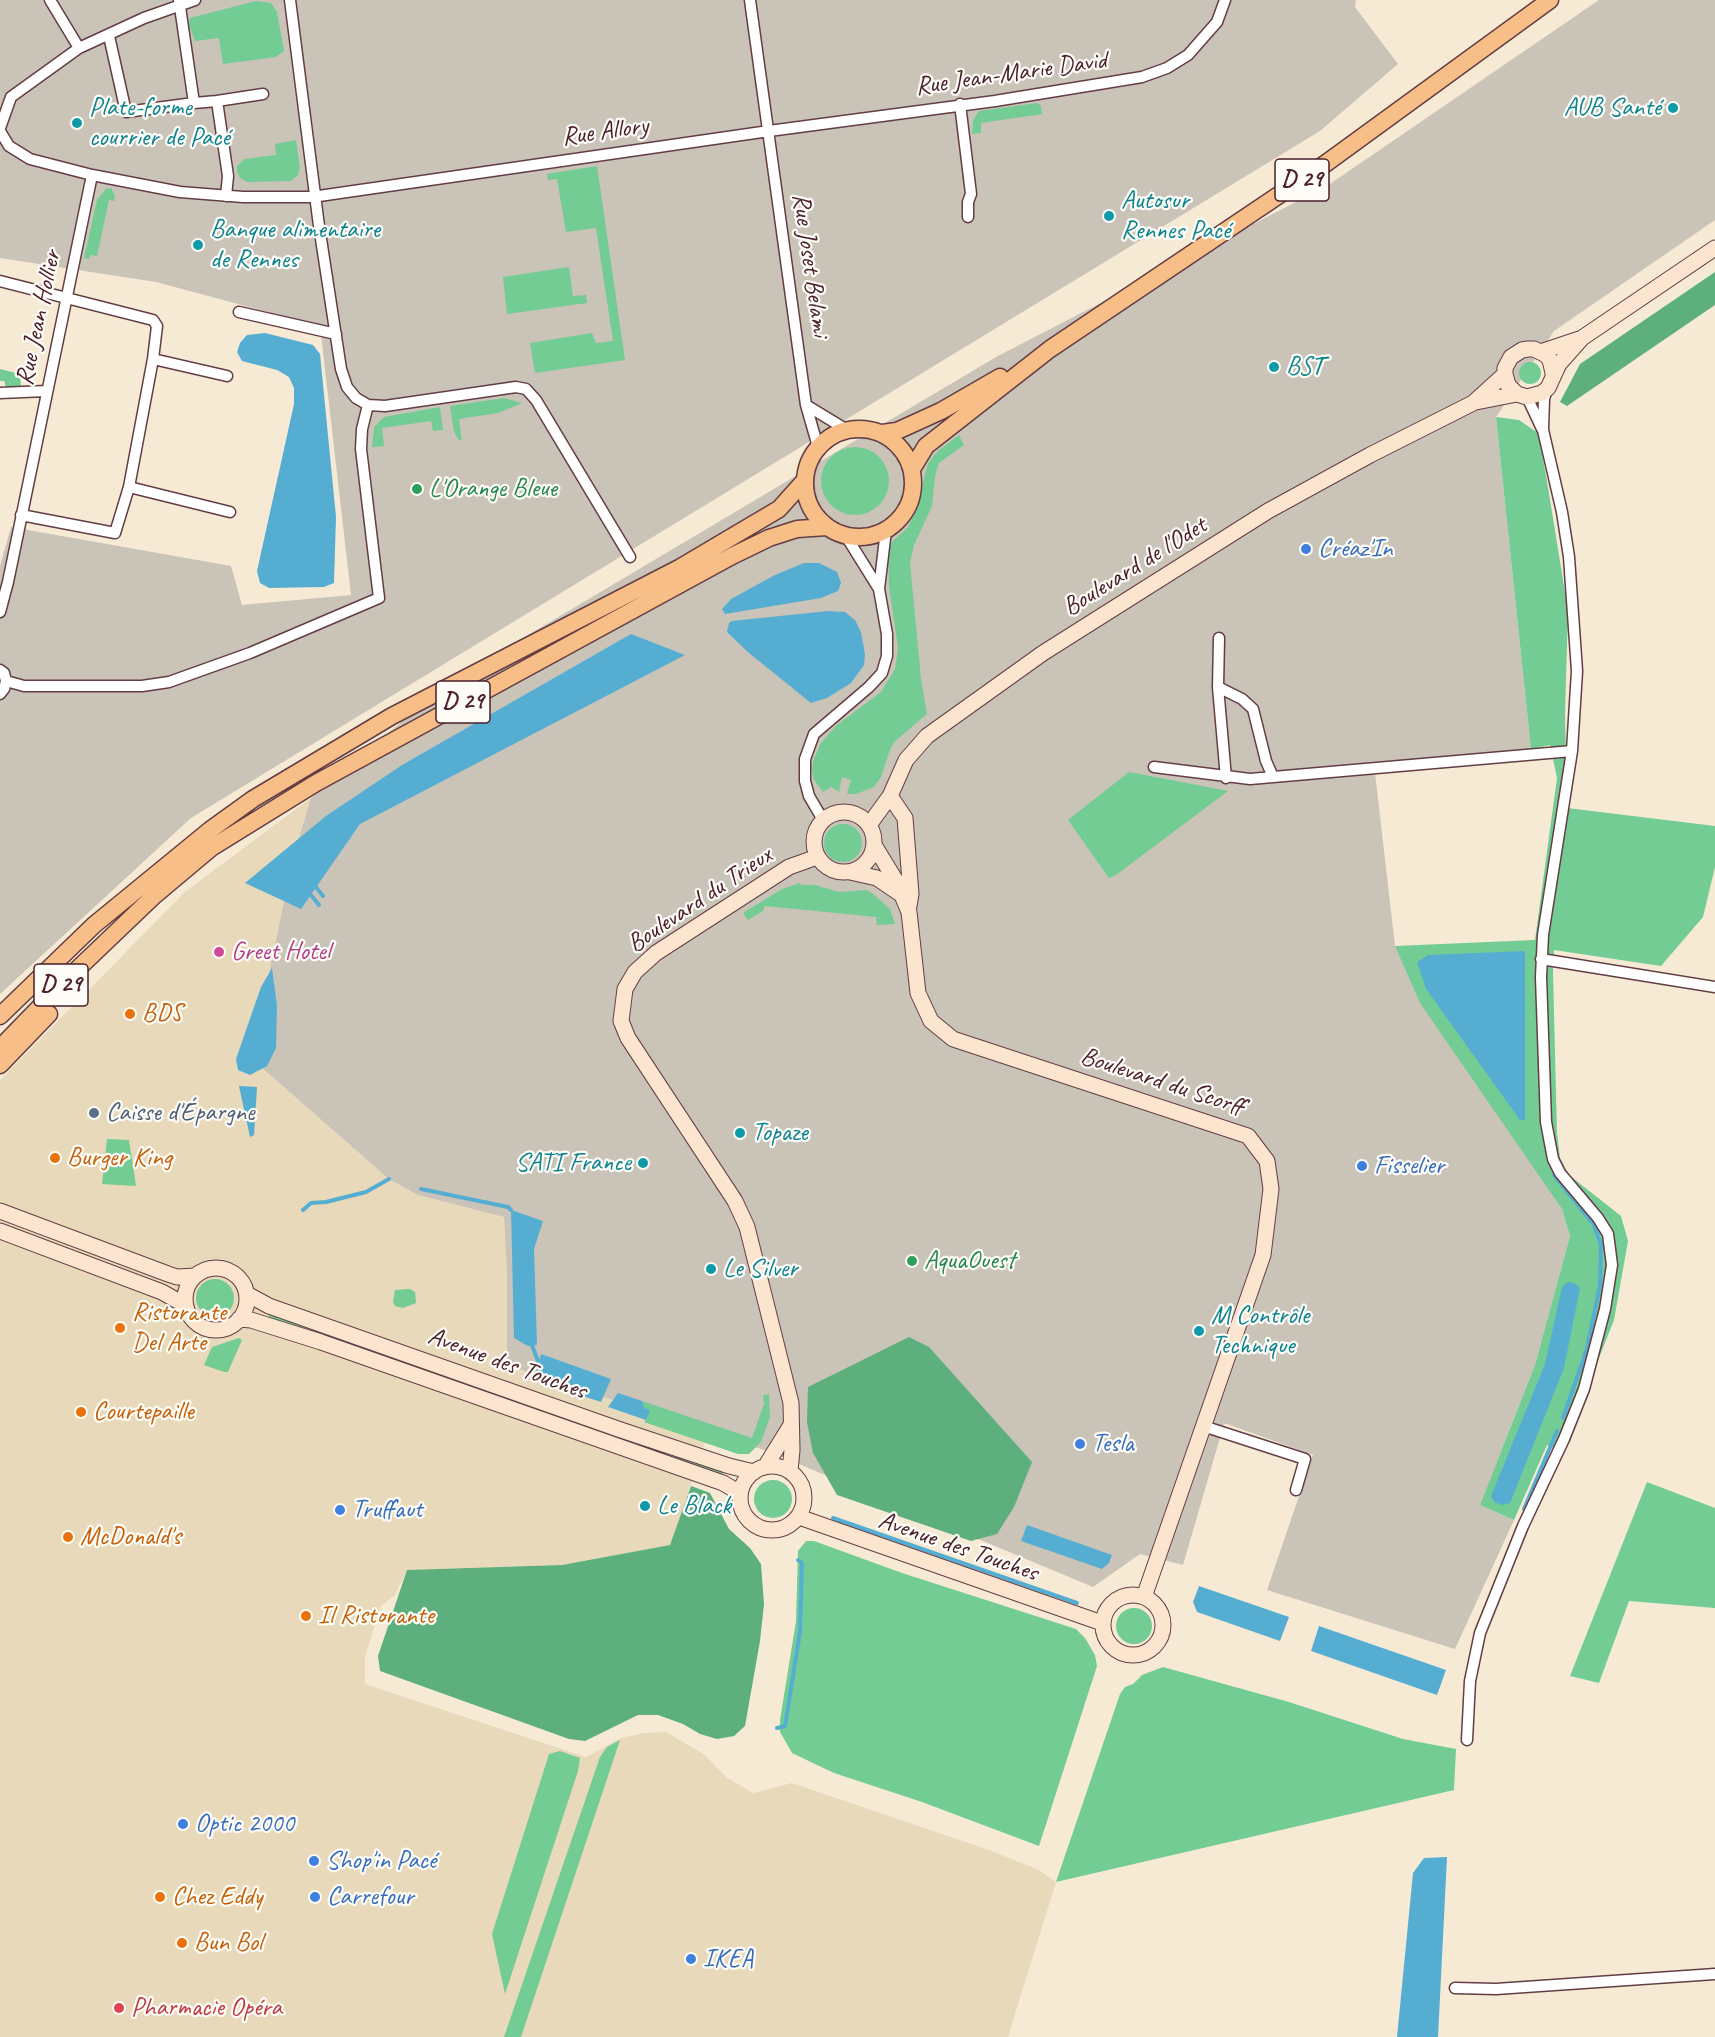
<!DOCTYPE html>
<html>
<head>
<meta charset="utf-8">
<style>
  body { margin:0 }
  canvas { display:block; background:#f6ead5 }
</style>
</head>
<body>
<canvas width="1715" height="2037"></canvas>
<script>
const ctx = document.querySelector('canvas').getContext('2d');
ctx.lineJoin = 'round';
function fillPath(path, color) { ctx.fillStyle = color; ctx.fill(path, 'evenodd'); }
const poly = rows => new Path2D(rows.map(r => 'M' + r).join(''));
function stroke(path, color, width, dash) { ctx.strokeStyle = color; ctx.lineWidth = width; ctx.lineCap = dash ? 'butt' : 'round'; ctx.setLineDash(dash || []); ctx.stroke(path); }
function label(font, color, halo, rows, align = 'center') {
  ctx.font = font + ' Caveat,sans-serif'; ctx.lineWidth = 4.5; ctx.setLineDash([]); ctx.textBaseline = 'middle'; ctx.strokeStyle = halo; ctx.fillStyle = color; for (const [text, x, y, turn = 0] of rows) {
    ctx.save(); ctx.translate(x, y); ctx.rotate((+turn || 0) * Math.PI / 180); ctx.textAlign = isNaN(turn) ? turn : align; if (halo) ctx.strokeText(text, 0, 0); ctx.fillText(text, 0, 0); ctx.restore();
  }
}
fillPath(poly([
  [311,798,295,851,418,1195,504,1217,507,1273,708,1432,671,1545,562,1565,407,1570,395,1595,381,1606,365,1656,365,1684,586,1757,621,1738,644,1733,666,1732,705,1755,726,1777,753,1793,792,1783,989,1850,1039,1870,1056,1882,1008,2037,0,2037,0,1080,186,891]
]), '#e8d9ba');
fillPath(poly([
  [0,0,1356,0,1355,7,1398,64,1320,131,191,818,0,994,0,566,11,527,231,566,242,605,351,595,320,326,156,282,0,258],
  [1599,0,1715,0,1715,220,1554,331,1496,417,1531,749,1374,764,1395,946,1562,1209,1570,1236,1535,1365,1480,1505,1514,1520,1455,1649,1267,1590,1313,1455,1227,1424,1224,1424,1183,1565,1140,1554,1093,1587,770,1452,507,1365,507,1273,504,1217,418,1195,389,1179,251,1058,295,851,311,798,449,682,996,357,1327,186]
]), '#c9c3b8');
fillPath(poly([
  [256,1,271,3,277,12,284,51,276,57,223,64,219,38,195,41,189,25,190,18],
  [1037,103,1041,106,1042,114,981,123,981,133,972,134,973,120,979,111],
  [296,140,300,168,298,175,291,181,247,182,240,178,237,172,237,166,245,159,276,155,275,144],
  [597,166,625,360,535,373,530,343,592,333,596,343,613,341,596,228,566,232,557,179,548,180,547,174],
  [111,188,115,196,114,201,109,200,97,256,90,255,89,259,84,258,97,200,106,189],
  [569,267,573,296,586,295,587,303,507,314,503,277],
  '1519 373a11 11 0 1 1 22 0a11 11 0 1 1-22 0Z',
  [0,369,20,374,21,387,6,387,4,381,0,381],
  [504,398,522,403,498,413,459,419,462,441,458,439,454,432,450,406],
  [440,407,443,430,433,431,431,421,382,428,384,446,372,447,374,427,384,417],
  [1496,417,1519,420,1538,433,1547,481,1568,611,1565,714,1567,808,1715,826,1715,867,1703,917,1661,966,1554,950,1553,973,1557,1133,1560,1158,1569,1175,1621,1216,1628,1241,1614,1320,1562,1452,1547,1445,1514,1520,1480,1505,1535,1365,1570,1236,1562,1209,1420,1003,1395,946,1535,940,1557,778,1550,745,1531,749],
  [959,435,964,445,939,463,935,476,932,506,914,545,910,563,921,679,927,714,894,742,889,752,881,777,874,787,856,794,847,794,851,780,842,777,839,792,831,787,823,792,814,780,812,771,813,761,821,743,837,725,881,692,895,669,898,648,889,586,888,554,890,544,908,527,916,511,928,463,938,451],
  '821 481a34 34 0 1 1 68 0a34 34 0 1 1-68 0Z',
  [1129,772,1228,791,1116,875,1109,878,1068,820],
  '824 843a19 19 0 1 1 38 0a19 19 0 1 1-38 0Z',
  [800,883,801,885,815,885,839,892,866,890,872,893,890,909,895,924,877,925,876,917,765,906,763,911,748,920,743,913,782,889],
  [107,1139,129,1140,136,1186,102,1184],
  '196 1298a19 19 0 1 1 38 0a19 19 0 1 1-38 0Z',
  [410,1289,415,1292,416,1303,403,1308,395,1306,393,1302,395,1290],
  [270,1312,724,1470,722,1476,268,1318],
  [239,1338,242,1340,228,1372,224,1372,204,1365,212,1347],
  [769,1394,770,1417,761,1442,749,1454,738,1454,644,1422,646,1420,642,1401,752,1438,764,1404,763,1395],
  '754 1499a19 19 0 1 1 38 0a19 19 0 1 1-38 0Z',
  [1647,1482,1715,1508,1715,1608,1629,1601,1599,1683,1570,1676],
  [806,1541,814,1541,902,1573,1076,1629,1085,1638,1095,1655,1097,1666,1039,1846,922,1802,834,1773,792,1753,780,1732,780,1720,796,1621,798,1551],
  '1116 1626a18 18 0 1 1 36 0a18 18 0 1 1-36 0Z',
  [1163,1667,1289,1702,1403,1739,1456,1749,1454,1790,1056,1882,1120,1694,1125,1687,1133,1684,1142,1675],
  [620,1740,521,2037,504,2037,600,1757,607,1747],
  [560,1751,580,1758,578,1771,505,1994,492,1934,549,1754]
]), '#72cc93');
fillPath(poly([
  [1715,272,1715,305,1567,406,1560,402,1580,364],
  [909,1337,929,1347,1032,1462,1014,1507,997,1534,971,1541,837,1495,813,1453,807,1422,808,1387],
  [691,1486,710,1493,729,1529,750,1548,761,1564,764,1604,760,1641,745,1726,734,1736,717,1739,700,1734,683,1724,658,1715,638,1715,585,1741,569,1739,380,1671,378,1656,407,1570,562,1565,670,1545]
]), '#5db07d');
fillPath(poly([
  [265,333,313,345,320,354,336,517,334,583,324,587,269,588,260,583,257,571,294,404,294,388,289,377,277,370,242,361,237,352,240,343,247,335],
  [804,563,819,563,837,572,841,583,838,591,821,598,725,614,722,609,731,599,775,575],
  [828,611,845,612,855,620,861,632,865,654,864,665,851,683,827,698,811,703,749,653,727,632,729,623,732,621],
  [631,634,685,655,360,824,301,909,245,883,326,816,402,765],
  [1525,951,1525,1120,1520,1120,1426,989,1417,962,1428,955],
  [272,968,277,1006,276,1048,267,1066,250,1075,238,1070,236,1059,261,987],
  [239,1086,257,1087,254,1135,250,1137],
  [511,1210,543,1221,534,1249,537,1345,528,1346,514,1338],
  [1568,1282,1574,1283,1580,1288,1564,1368,1510,1503,1502,1505,1494,1502,1491,1496,1545,1364,1562,1287],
  [541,1354,611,1379,601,1402,534,1380],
  [618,1393,642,1401,644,1408,650,1410,646,1420,608,1407],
  [1027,1525,1112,1555,1109,1563,1102,1569,1021,1541],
  [1199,1586,1289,1617,1280,1641,1197,1612,1193,1602],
  [1319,1626,1446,1670,1437,1695,1311,1651],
  [1447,1857,1438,2037,1397,2037,1413,1873,1424,1858]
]), '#55aed2');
stroke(poly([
  [315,886,323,896],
  [311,895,319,905],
  [1554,1175,1594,1225,1601,1245,1600,1285,1587,1349,1563,1418],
  [421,1189,508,1207,511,1210],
  [303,1210,311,1203,326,1202,366,1192,389,1179],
  [532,1345,539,1364],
  [1524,1509,1557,1431],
  [833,1518,1077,1603],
  [777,1728,785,1726,800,1632,802,1563,798,1560]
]), '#55aed2', 4);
const street = poly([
  [50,0,79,48],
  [179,0,194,103,217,101,228,176,226,196],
  [290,0,319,226,341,369,347,387,356,398,368,405,385,406,516,387,526,389,536,400,630,557],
  [750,0,806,405,818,447],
  [109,36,126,112,194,103],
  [217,101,263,94],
  [960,104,971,194,968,202,968,217],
  [0,128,11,97,79,48,144,18,195,0],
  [0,131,9,146,30,159,92,175,180,192,243,197,312,197,769,131,995,101,1142,77,1167,68,1188,55,1217,22,1225,0],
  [0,281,153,320,157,326,153,359,129,487,115,533,21,515],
  [239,312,336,334],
  [153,359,227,376],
  [0,393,46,391],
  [1527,397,1542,429],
  [806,405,847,430],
  [129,487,230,512],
  [846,536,879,589],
  [0,612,8,582,92,175],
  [1219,638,1218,687,1226,778],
  [0,670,4,673,6,681,4,689,0,694],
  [6,681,24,686,142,686,169,682,250,653,379,598,361,449,362,429,368,405],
  [1218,687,1242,699,1253,709,1266,761,1273,777],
  [1154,767,1250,779,1572,751],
  [823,820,809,796,805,781,805,759,814,734,869,687,882,673,887,656,887,634,879,589,886,530],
  [1541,959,1715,987],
  [1203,1426,1305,1459,1296,1490],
  [1467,1740,1470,1681,1480,1633,1523,1526,1564,1439,1584,1389,1605,1309,1612,1265,1608,1234,1598,1218,1560,1173,1553,1159,1546,1122,1541,977,1543,935,1572,751,1577,671,1569,557,1562,512,1543,430,1544,399,1547,389],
  [1455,1988,1496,1989,1715,1974]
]);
const secondary = poly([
  [1540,352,1579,339],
  [1553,373,1550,360,1546,355,1534,349,1528,349,1522,350,1511,357,1505,368,1505,374,1508,385,1517,394,1527,397,1542,393,1548,388,1559,364,1582,338,1715,248],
  [1476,402,1517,394],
  [890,796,905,818,911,894,909,906],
  '814 842a30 30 0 1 1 60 0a30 30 0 1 1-60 0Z',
  [869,825,890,796,906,760,927,736,1043,653,1268,511,1370,455,1473,403,1505,374],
  [874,845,896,881,909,912,918,993,931,1021,953,1039,1248,1136,1267,1161,1271,1189,1263,1255,1144,1597],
  [850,872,877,878,899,893],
  [0,1211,168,1274,177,1277,195,1276],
  [0,1231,162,1292,185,1305],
  '185 1299a31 31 0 1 1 62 0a31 31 0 1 1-62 0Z',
  [247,1294,269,1306,618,1429,729,1466,754,1472],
  [239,1319,251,1320,321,1342,723,1483,740,1493],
  '740 1498a32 32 0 1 1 64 0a32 32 0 1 1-64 0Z',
  [765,1467,791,1425],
  [790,1471,792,1450,791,1403,747,1227,735,1201,628,1038,621,1021,625,989,635,972,656,953,789,867,817,857],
  [799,1517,1102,1623],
  '1103 1625a30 30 0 1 1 60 0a30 30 0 1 1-60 0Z'
]);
const primary = poly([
  '805 483a54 54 0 1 1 108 0a54 54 0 1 1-108 0Z',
  [882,433,897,431,941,411,1000,377],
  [912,469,926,446,1050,349,1325,164,1550,0],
  [0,1016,94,925,210,830,253,799,392,716,681,567,779,509,805,480],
  [0,1048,66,980,155,895,211,848,316,783,732,556,769,538,797,529,827,527],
  [0,1065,49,1014]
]);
stroke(street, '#643d44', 13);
stroke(secondary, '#643d44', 17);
stroke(primary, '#643d44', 19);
stroke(street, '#fff', 10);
stroke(secondary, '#fce5cf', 15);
stroke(primary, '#f7be87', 16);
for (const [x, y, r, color] of [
  [1673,108,6,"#0f9aa8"],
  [77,123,6,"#0f9aa8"],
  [1109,216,6,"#0f9aa8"],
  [198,245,6,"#0f9aa8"],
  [1274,367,6,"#0f9aa8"],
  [417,489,6,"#2e9e5b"],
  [1306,549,6,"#3f7fe0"],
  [219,952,6,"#d1479c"],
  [130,1014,6,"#e8710a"],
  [94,1113,6,"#5c6f8a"],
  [740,1133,6,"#0f9aa8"],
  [55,1158,6,"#e8710a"],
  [643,1163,6,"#0f9aa8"],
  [1362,1166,6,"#3f7fe0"],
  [912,1261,6,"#2e9e5b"],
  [711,1269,6,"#0f9aa8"],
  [120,1328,6,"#e8710a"],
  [1199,1331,6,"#0f9aa8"],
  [81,1412,6,"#e8710a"],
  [1080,1444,6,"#3f7fe0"],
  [645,1506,6,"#0f9aa8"],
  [340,1510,6,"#3f7fe0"],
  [68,1537,6,"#e8710a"],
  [306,1616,6,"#e8710a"],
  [183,1824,6,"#3f7fe0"],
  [314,1861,6,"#3f7fe0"],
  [160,1897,6,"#e8710a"],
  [315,1897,6,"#3f7fe0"],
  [182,1943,6,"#e8710a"],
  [691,1959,6,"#3f7fe0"],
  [119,2008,6,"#e0444e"]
]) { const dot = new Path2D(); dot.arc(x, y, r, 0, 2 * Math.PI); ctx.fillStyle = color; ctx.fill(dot); stroke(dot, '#fdfcf7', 2); }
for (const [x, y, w] of [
  [1302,180,54],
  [463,702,54],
  [61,985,54]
]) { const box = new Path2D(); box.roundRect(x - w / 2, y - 21, w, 42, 4.5); ctx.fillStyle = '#fdfcf7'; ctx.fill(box); stroke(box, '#4a1f2b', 1.5); }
label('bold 24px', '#4a1f2b', null, [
  ["D 29",1302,180],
  ["D 29",463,702],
  ["D 29",61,985]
]);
label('26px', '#4a1f2b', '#fdfcf7', [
  ["Rue Jean-Marie David",1011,74,-8],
  ["Rue Allory",605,132,-8],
  ["Rue Joset Belami",810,265,82],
  ["Rue Jean Hollier",39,318,-78],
  ["Boulevard de l'Odet",1135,567,-32],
  ["Boulevard du Trieux",700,900,-34],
  ["Boulevard du Scorff",1162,1082,18],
  ["Avenue des Touches",507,1364,20],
  ["Avenue des Touches",958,1547,19]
]);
label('26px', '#0d838f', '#fdfcf7', [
  ["Plate-forme",89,108],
  ["courrier de Pacé",89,138],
  ["AUB Santé",1661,108,"right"],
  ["Autosur",1121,201],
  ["Rennes Pacé",1121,231],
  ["Banque alimentaire",210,230],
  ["de Rennes",210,260],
  ["BST",1286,367],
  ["Topaze",752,1133],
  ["SATI France",631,1163,"right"],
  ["Le Silver",723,1269],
  ["M Contrôle",1211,1316],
  ["Technique",1211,1346],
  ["Le Black",657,1506]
], 'left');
label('26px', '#27864d', '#fdfcf7', [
  ["L'Orange Bleue",429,489],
  ["AquaOuest",924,1261]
], 'left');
label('26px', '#366cbe', '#fdfcf7', [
  ["Créaz'In",1318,549],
  ["Fisselier",1374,1166],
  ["Tesla",1092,1444],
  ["Truffaut",352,1510],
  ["Optic 2000",195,1824],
  ["Shop'in Pacé",326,1861],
  ["Carrefour",327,1897],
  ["IKEA",703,1959]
], 'left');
label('26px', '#b23c85', '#fdfcf7', [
  ["Greet Hotel",231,952]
], 'left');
label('26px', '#c56008', '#fdfcf7', [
  ["BDS",142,1014],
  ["Burger King",67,1158],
  ["Ristorante",132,1313],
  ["Del Arte",132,1343],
  ["Courtepaille",93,1412],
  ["McDonald's",80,1537],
  ["Il Ristorante",318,1616],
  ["Chez Eddy",172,1897],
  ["Bun Bol",194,1943]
], 'left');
label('26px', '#4e5e75', '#fdfcf7', [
  ["Caisse d'Épargne",106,1113]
], 'left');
label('26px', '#be3a42', '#fdfcf7', [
  ["Pharmacie Opéra",131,2008]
], 'left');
</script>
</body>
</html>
